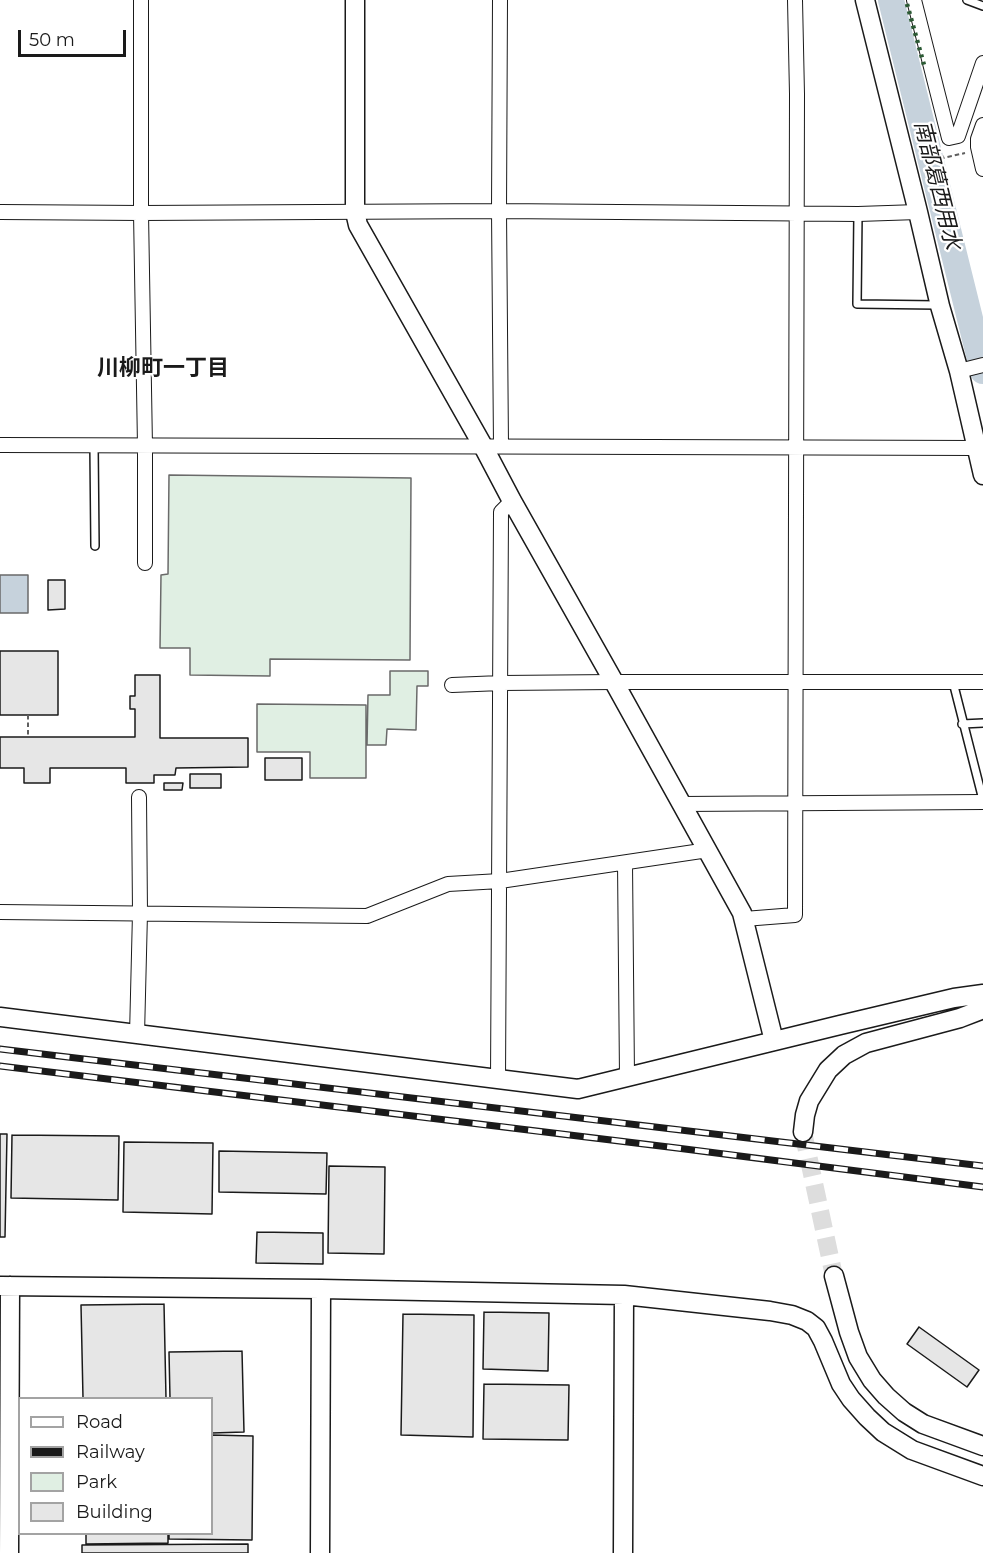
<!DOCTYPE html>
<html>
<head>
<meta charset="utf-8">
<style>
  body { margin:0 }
  #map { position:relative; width:983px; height:1553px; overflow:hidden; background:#fff; font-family:Montserrat,sans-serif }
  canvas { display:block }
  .legend { position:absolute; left:18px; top:1397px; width:195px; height:138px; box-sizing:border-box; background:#fff; border:2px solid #a3a3a3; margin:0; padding:8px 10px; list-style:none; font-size:18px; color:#1a1a1a }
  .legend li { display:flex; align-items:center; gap:12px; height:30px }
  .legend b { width:30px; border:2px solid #a3a3a3 }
  .scale { position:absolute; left:18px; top:30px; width:108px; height:27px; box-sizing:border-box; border:3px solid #1a1a1a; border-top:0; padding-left:8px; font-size:18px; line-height:21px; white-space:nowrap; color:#1a1a1a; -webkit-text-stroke:4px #fff; paint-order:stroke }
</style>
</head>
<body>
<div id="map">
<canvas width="983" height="1553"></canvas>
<ul class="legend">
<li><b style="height:8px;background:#fff"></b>Road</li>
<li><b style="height:8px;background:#1a1a1a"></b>Railway</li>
<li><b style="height:16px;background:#e0efe3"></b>Park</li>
<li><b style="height:16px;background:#e6e6e6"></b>Building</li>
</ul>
<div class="scale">50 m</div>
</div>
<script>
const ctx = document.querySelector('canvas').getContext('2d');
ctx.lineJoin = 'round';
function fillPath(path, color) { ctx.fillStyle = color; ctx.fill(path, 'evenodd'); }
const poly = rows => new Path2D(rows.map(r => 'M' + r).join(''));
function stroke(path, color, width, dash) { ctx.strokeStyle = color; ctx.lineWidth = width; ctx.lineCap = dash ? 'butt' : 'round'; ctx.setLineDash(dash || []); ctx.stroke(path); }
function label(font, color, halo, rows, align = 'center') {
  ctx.font = font + ' Montserrat,"Noto Sans JP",sans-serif'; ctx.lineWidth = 4.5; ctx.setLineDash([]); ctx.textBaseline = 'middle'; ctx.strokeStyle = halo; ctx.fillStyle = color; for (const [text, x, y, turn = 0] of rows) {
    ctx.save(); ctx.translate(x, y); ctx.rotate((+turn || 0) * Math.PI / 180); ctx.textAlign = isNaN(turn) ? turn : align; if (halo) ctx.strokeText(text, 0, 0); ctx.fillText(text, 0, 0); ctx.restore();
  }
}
const green = poly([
  [169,475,411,478,410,660,270,659,270,676,190,675,190,648,160,648,161,575,168,574,169,475],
  [390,671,428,671,428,686,417,686,416,730,387,729,386,745,367,745,368,695,390,695,390,671],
  [257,704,366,705,366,778,310,778,310,752,257,752,257,704]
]);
fillPath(green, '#e0efe3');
stroke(green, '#6a6a6a', 1.5);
const water = poly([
  [0,575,28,575,28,613,0,613,0,575]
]);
fillPath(water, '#c6d2dc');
stroke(water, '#6a6a6a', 1.5);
stroke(poly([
  [891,0,983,371]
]), '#c6d2dc', 26);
const building = poly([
  [48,580,65,580,65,609,48,610,48,580],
  [0,651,58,651,58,715,0,715,0,651],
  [135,675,160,675,160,738,248,738,248,767,176,768,175,775,154,775,154,783,126,783,126,768,50,768,50,783,24,783,24,768,0,768,0,737,135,737,135,709,130,709,130,696,135,696,135,675],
  [265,758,302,758,302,780,265,780,265,758],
  [190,774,221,774,221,788,190,788,190,774],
  [164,783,183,783,182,790,164,790,164,783],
  [0,1134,7,1134,5,1237,0,1237,0,1134],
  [12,1135,119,1136,118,1200,11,1198,12,1135],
  [124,1142,213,1143,212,1214,123,1212,124,1142],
  [219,1151,327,1153,326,1194,219,1192,219,1151],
  [329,1166,385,1167,384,1254,328,1253,329,1166],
  [257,1232,323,1233,323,1264,256,1263,257,1232],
  [164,1304,166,1398,83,1398,81,1305,164,1304],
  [484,1312,549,1313,548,1371,483,1369,484,1312],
  [403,1314,474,1315,473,1437,401,1435,403,1314],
  [919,1327,979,1370,967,1387,907,1344,919,1327],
  [242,1351,244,1432,212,1433,212,1398,170,1398,169,1352,242,1351],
  [484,1384,569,1385,568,1440,483,1439,484,1384],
  [212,1435,253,1436,252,1540,169,1539,169,1534,212,1534,212,1435],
  [86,1534,168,1534,168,1543,86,1544,86,1534],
  [248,1544,248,1553,82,1553,82,1545,248,1544]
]);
fillPath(building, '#e6e6e6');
stroke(building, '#1a1a1a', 1.5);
stroke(poly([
  [803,1132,834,1276]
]), '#ddd', 18, [18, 9]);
const lane = poly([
  [967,0,983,6],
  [858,214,857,304,937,305],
  [94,446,95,546],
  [953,682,983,800],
  [962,724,983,723]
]);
const street = poly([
  [141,0,141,213,145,446,145,563],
  [500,0,499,211,501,446],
  [914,0,949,138,958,136,983,63],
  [983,125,978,139,978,147,983,169],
  [0,212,141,213,499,211,858,214,918,212],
  [959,371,983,365],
  [0,445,976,448],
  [452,685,501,683,614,682,983,682],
  [681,804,983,802],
  [625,863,627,1077],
  [0,912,367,916,448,884,500,881,708,850],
  [744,919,795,915,797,94,795,0],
  [137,1035,140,913,139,797],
  [498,1080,501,512,512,501]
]);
const secondary = poly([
  [355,0,355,212,358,225,483,446,512,501,614,682,742,913,774,1041],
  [865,0,918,212,940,306,959,371,983,475],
  [0,1017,578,1089,840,1025,954,998,983,994],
  [803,1132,805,1115,809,1101,828,1070,844,1055,866,1043,960,1018,981,1010,983,1006],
  [834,1276,849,1332,858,1357,872,1380,886,1396,904,1412,923,1424,983,1446],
  [0,1286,321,1289,624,1295,770,1311,792,1315,807,1321,816,1328,823,1341,841,1384,851,1399,867,1417,883,1432,912,1450,983,1476],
  [9,1553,10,1286],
  [320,1553,321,1289],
  [623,1553,624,1295]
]);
stroke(lane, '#1a1a1a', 10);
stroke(street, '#1a1a1a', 16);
stroke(secondary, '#1a1a1a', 21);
stroke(poly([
  [940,148,943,158,965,153],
  [28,715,28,737]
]), '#5f5f5f', 2, [4.5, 3]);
stroke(lane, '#fff', 7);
stroke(street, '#fff', 14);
stroke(secondary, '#fff', 18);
const rail = poly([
  [0,1049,983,1166],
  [0,1066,677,1148,983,1187]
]);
stroke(rail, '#1a1a1a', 7);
stroke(rail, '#fff', 4.5, [14]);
stroke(poly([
  [907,4,924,65]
]), '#2b5a34', 4.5, [3, 4.5]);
label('italic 22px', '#1a1a1a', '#fff', [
  ["南部葛西用水",937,185,76]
]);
label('bold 22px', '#1a1a1a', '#fff', [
  ["川柳町一丁目",163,369]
]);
</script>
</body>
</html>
